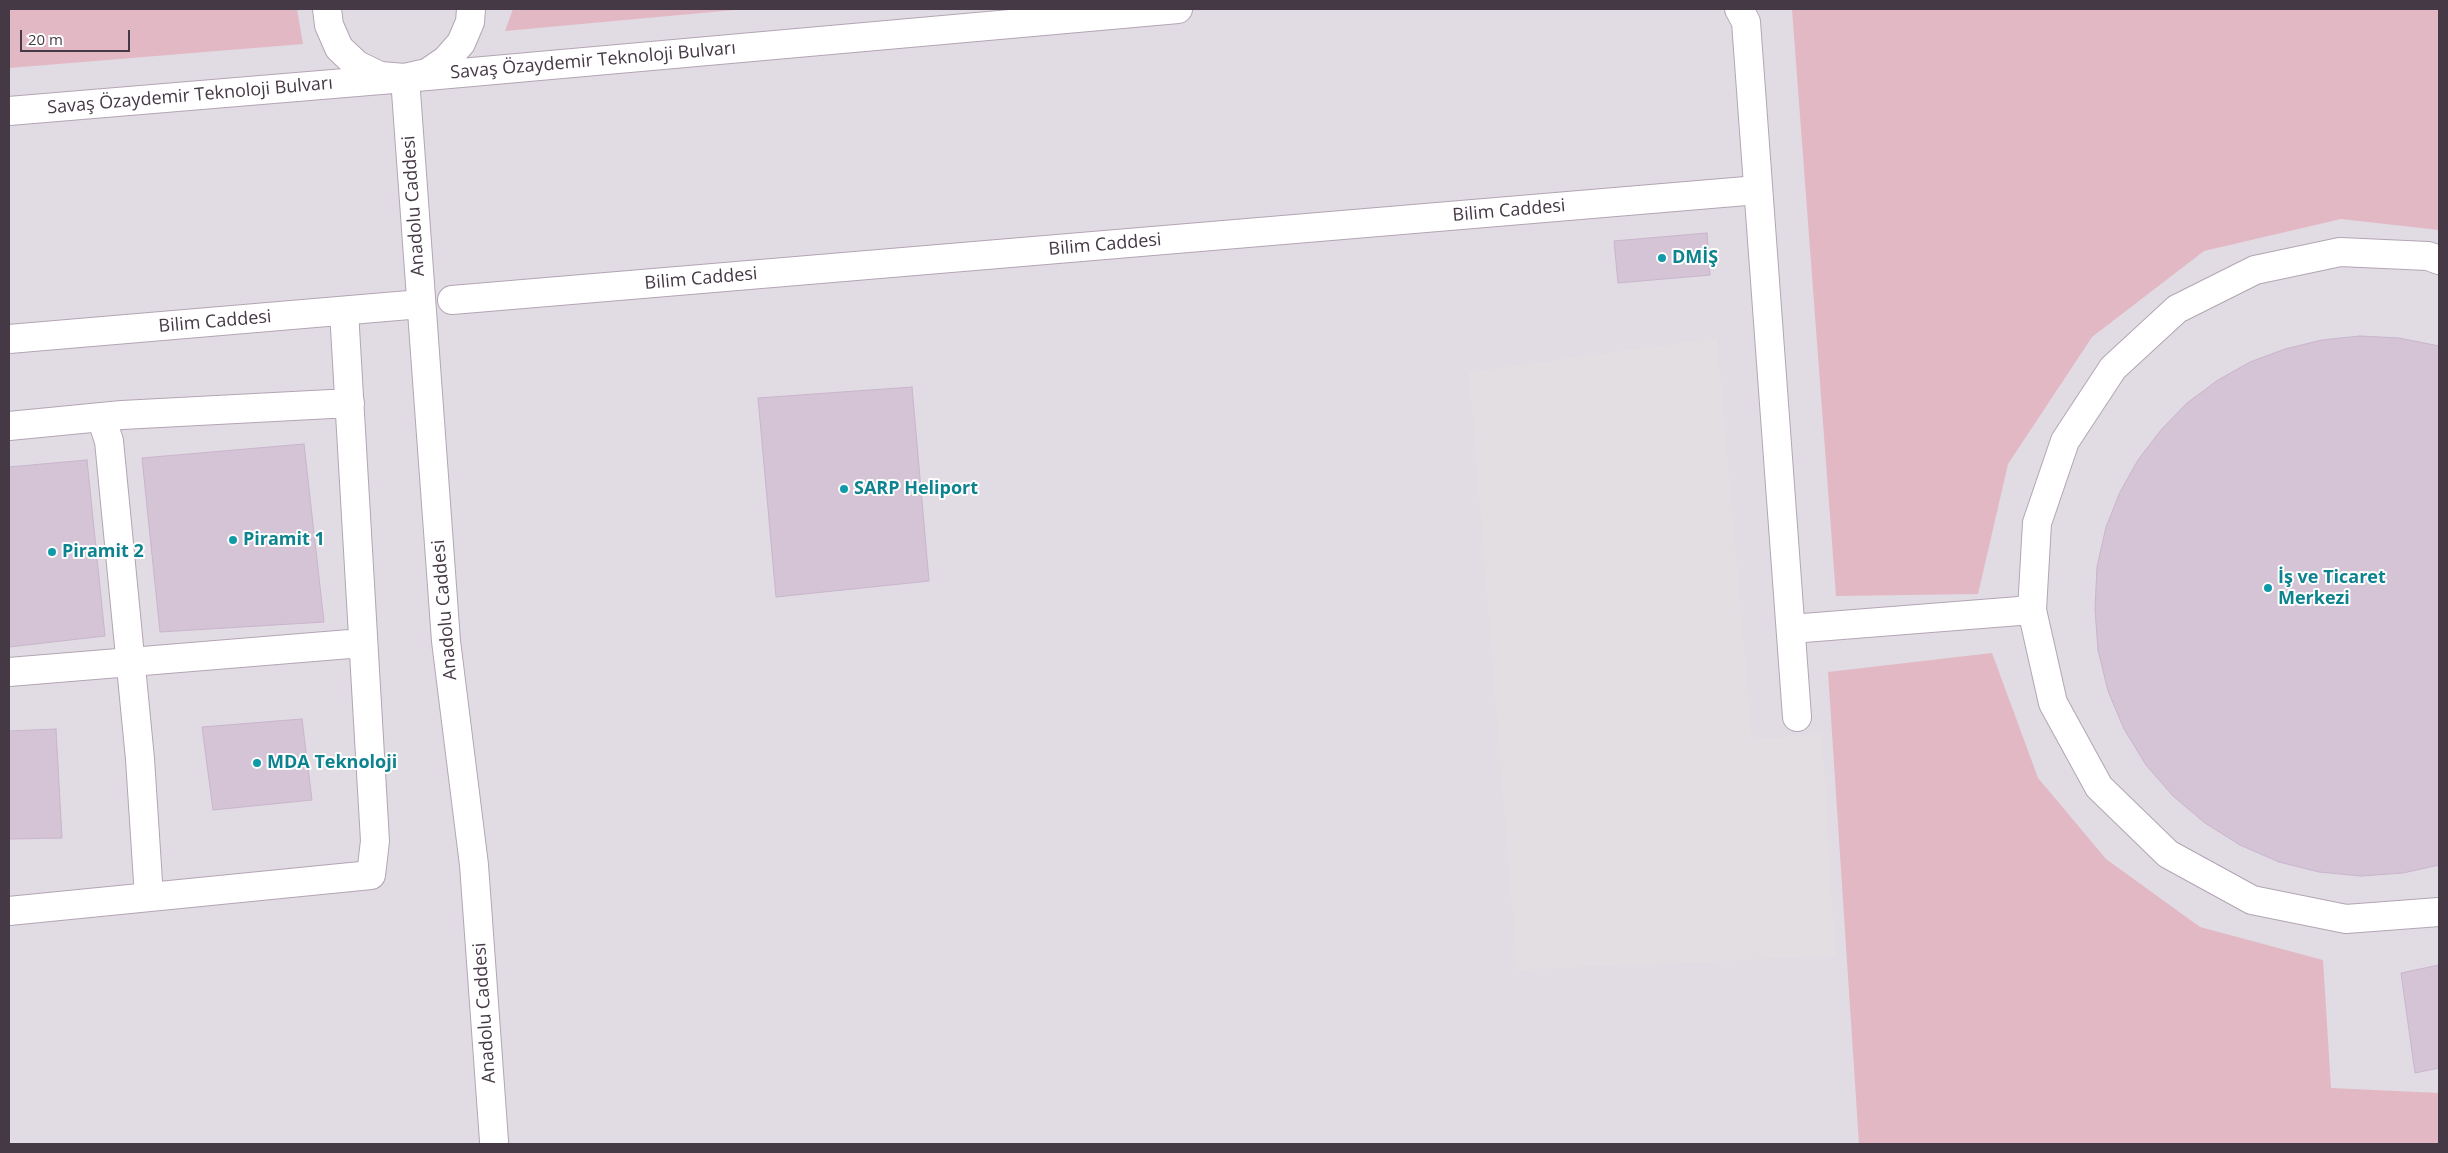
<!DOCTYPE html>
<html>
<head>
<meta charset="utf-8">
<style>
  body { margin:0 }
  #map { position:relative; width:2448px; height:1153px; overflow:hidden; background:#f3eaf3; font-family:"Open Sans",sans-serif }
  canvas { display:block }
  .frame { position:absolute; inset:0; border:10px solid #453946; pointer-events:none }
  .scale { position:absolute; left:20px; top:30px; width:110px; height:22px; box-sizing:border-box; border:2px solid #453946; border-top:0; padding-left:6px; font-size:15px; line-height:18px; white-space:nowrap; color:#453946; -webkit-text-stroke:4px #fff; paint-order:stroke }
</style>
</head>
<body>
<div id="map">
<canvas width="2448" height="1153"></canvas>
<div class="frame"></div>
<div class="scale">20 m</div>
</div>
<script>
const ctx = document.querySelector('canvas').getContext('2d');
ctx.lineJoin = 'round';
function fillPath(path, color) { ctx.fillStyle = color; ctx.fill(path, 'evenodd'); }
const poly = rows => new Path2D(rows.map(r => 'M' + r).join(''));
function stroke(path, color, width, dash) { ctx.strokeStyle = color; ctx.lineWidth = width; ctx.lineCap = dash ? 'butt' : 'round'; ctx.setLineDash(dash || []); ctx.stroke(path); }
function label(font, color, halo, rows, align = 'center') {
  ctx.font = font + ' "Open Sans",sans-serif'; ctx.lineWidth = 4; ctx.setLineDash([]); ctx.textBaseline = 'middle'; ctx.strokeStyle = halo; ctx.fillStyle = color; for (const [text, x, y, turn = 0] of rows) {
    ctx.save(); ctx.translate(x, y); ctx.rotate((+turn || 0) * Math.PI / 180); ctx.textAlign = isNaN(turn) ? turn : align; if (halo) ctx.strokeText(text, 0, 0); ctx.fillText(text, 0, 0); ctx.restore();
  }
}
fillPath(poly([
  [9,9,2439,9,2439,1144,9,1144]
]), '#e1dbe3');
fillPath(poly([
  [9,9,297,9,303,44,9,68],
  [513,9,745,9,505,31],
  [1792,9,2439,9,2439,230,2341,219,2204,251,2092,337,2008,464,1978,594,1836,596],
  [1992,653,2038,778,2106,859,2200,927,2323,960,2331,1088,2439,1093,2439,1144,1859,1144,1828,672]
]), '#e2b8c4');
fillPath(poly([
  [1717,338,1752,739,1822,734,1835,956,1517,970,1469,372]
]), '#e2dee2');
const building = poly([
  [1707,233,1710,275,1618,283,1614,241,1707,233],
  [2360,336,2399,338,2439,346,2439,865,2403,873,2361,876,2319,872,2279,862,2240,845,2205,823,2173,796,2146,765,2124,729,2108,691,2098,650,2095,609,2097,567,2106,527,2120,492,2138,460,2161,430,2187,403,2218,380,2250,362,2285,349,2322,340,2360,336],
  [912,387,929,581,776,597,758,398,912,387],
  [304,444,324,622,160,632,142,458,304,444],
  [87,460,105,636,9,647,9,467,87,460],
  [302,719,312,800,213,810,202,727,302,719],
  [56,729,62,838,9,839,9,731,56,729],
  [2439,965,2439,1068,2415,1073,2401,973,2439,965]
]);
fillPath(building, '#d4c4d6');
stroke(building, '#cab5cd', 1);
const minor = poly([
  [327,9,329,25,339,48,357,65,380,76,405,78,427,73,446,60,461,43,470,22,471,9],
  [1739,9,1746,22,1797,717],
  [405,78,446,641,474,865,494,1141],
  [9,111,405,78,1178,9],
  [2439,260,2428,256,2340,252,2255,270,2177,309,2113,368,2065,441,2037,523,2032,610,2053,703,2099,787,2168,854,2252,900,2346,919,2439,912],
  [452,300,1758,190],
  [9,339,421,304],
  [101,417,109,441,140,759,149,897],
  [9,426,122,415,350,403],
  [1791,629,2032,610],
  [9,672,362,643],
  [9,911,371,875,375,841,344,311]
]);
stroke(minor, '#b3a5b4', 30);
stroke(minor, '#fff', 28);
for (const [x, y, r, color] of [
  [1662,258,5,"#0f9aa8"],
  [844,489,5,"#0f9aa8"],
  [233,540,5,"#0f9aa8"],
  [52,552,5,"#0f9aa8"],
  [2268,588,5,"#0f9aa8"],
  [257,763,5,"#0f9aa8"]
]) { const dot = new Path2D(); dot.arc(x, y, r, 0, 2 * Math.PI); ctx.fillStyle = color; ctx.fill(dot); stroke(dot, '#fff', 2); }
label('18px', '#453946', '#fff', [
  ["Savaş Özaydemir Teknoloji Bulvarı",593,61,-5],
  ["Savaş Özaydemir Teknoloji Bulvarı",190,96,-5],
  ["Anadolu Caddesi",414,206,-94],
  ["Bilim Caddesi",1509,211,-5],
  ["Bilim Caddesi",1105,245,-5],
  ["Bilim Caddesi",701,279,-5],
  ["Bilim Caddesi",215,322,-5],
  ["Anadolu Caddesi",445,610,-95],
  ["Anadolu Caddesi",485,1013,-94]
]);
label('bold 18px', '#0d838f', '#fff', [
  ["DMİŞ",1672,258],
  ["SARP Heliport",854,489],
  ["Piramit 1",243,540],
  ["Piramit 2",62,552],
  ["İş ve Ticaret",2278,578],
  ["Merkezi",2278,599],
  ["MDA Teknoloji",267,763]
], 'left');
</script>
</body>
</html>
